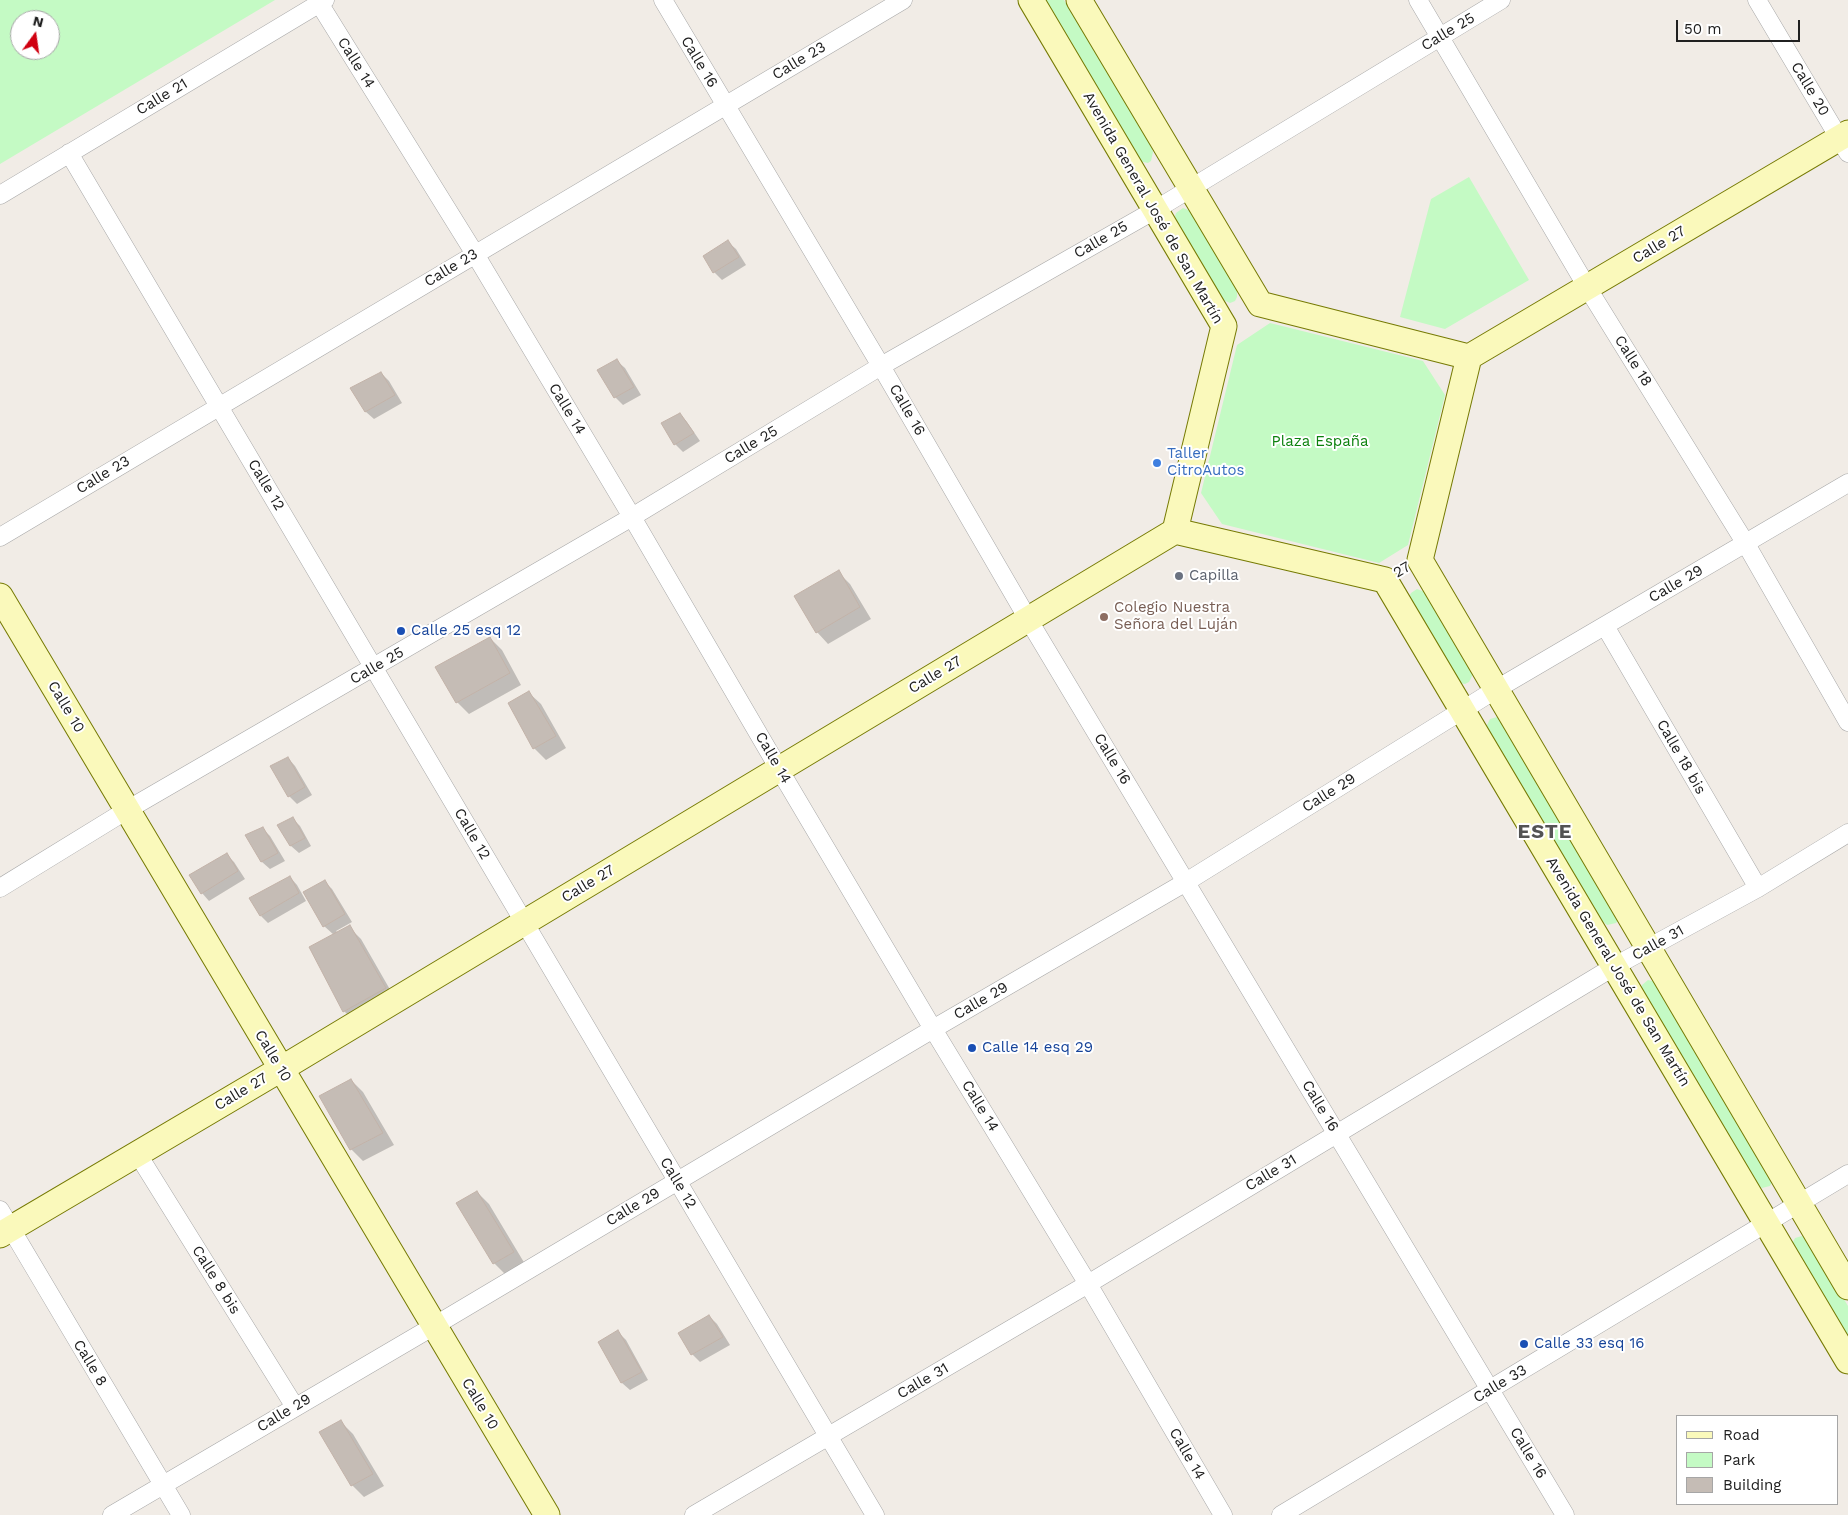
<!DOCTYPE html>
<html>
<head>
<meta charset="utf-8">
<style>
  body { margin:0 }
  #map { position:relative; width:1848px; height:1515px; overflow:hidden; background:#f1ece6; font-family:"Work Sans",sans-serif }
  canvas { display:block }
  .legend { position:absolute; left:1676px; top:1415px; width:162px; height:90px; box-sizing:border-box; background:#fff; border:1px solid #a6a6a6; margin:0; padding:6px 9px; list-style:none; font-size:15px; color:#202020 }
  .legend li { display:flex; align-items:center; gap:10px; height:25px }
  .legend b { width:25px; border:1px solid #a6a6a6 }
  .north { position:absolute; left:10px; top:10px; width:50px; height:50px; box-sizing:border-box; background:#fff; border:1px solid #a6a6a6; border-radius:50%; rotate:14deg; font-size:14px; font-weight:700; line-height:20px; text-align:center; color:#202020 }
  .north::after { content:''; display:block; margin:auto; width:18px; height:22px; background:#d00010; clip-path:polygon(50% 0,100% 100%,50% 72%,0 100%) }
  .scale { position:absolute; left:1676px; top:20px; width:124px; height:22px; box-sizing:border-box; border:2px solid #202020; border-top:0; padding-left:6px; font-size:15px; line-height:18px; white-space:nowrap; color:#202020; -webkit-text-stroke:4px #fff; paint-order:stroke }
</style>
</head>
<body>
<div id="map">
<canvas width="1848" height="1515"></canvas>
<ul class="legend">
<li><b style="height:6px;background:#faf9bb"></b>Road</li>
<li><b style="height:14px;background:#c4fac4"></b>Park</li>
<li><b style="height:14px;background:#c5bcb5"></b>Building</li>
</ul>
<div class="north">N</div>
<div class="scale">50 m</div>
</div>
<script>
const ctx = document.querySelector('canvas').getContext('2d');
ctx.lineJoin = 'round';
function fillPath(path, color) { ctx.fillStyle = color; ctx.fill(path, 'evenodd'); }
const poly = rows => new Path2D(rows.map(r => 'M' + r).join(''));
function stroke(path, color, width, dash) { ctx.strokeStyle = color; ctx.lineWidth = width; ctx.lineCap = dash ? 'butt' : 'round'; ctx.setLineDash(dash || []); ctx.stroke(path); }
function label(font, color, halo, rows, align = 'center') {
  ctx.font = font + ' "Work Sans",sans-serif'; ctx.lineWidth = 4; ctx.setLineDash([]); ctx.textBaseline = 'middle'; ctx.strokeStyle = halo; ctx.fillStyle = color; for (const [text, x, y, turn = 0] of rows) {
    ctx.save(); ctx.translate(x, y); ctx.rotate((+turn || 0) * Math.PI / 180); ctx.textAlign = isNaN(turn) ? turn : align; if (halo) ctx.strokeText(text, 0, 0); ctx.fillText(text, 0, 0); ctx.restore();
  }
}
fillPath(poly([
  [0,0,275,0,0,164],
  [20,20,50,20,50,50,20,50],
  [1041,0,1064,0,1152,148,1153,152,1151,161,1148,163,1138,161],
  [1469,177,1529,280,1445,329,1400,317,1431,199],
  [1183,208,1191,211,1237,289,1237,297,1235,301,1230,303,1221,299,1176,222,1175,216,1176,213],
  [1270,323,1423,361,1445,395,1408,545,1379,563,1222,524,1201,493,1237,345],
  [1417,589,1425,592,1473,674,1469,682,1465,684,1460,683,1409,597,1411,593],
  [1497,717,1501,720,1618,920,1616,923,1607,925,1600,919,1486,727,1490,719],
  [1648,980,1656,982,1772,1182,1770,1186,1762,1188,1758,1185,1641,989,1642,985],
  [1802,1236,1810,1242,1848,1306,1848,1344,1791,1246,1795,1238]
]), '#c4fac4');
fillPath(poly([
  [728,242,736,249,746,265,722,280,714,272],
  [617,361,625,368,641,395,623,405,615,397],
  [381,373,389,381,402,403,374,419,366,412,352,388],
  [680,414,687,422,700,441,683,452,675,444],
  [838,572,850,584,871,619,828,644,817,632],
  [490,638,502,650,521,685,469,714,457,702],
  [529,693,541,704,566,748,546,760,534,748],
  [288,758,295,766,312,795,297,804,289,796],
  [292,818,300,826,311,846,299,853,291,846,279,825],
  [262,828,270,836,285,861,270,869,262,862,247,836],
  [227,855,234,862,245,879,209,901,202,893],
  [290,877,297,885,306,901,268,923,261,916],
  [324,881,332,889,352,922,336,931,338,933,349,927,361,939,396,1000,356,1023,344,1011,334,935,324,926,305,892],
  [351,1080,363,1092,394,1145,363,1161,351,1149],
  [477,1192,489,1204,525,1264,506,1275,494,1263],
  [709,1316,717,1324,730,1345,700,1362,692,1354],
  [618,1332,626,1340,648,1380,630,1390,622,1383,600,1343],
  [341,1422,353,1434,384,1486,364,1497,352,1485]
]), '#0003');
const building = poly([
  [728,240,739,257,713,273,703,256,728,240],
  [617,359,634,387,614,398,597,370,617,359],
  [381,372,395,395,365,412,350,388,381,372],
  [680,413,694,433,674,445,661,423,680,413],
  [839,570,860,607,816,633,794,596,839,570],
  [490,637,510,673,456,703,435,667,490,637],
  [529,691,556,736,533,749,508,703,529,691],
  [288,757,305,787,288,797,270,766,288,757],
  [293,817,305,838,290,846,277,825,293,817],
  [263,827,278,853,261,862,245,835,263,827],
  [227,853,238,871,201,894,189,875,227,853],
  [290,876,299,893,260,916,249,898,290,876],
  [325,880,345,914,323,927,303,892,325,880],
  [350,925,386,988,343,1012,309,947,350,925],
  [351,1079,383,1133,350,1150,319,1096,351,1079],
  [477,1191,514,1252,493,1264,456,1203,477,1191],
  [709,1315,723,1337,691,1355,678,1333,709,1315],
  [618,1330,642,1372,621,1383,598,1342,618,1330],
  [341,1420,373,1474,351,1486,319,1432,341,1420]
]);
fillPath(building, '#c5bcb5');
stroke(building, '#c2b2a8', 1);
const street = poly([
  [663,0,881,366,1028,619,1565,1515],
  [1418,0,1587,287,1746,544,1848,722],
  [1757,0,1848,153],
  [319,3,475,254,632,517,779,769,933,1029,1088,1284,1223,1515],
  [69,153,875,1515],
  [0,195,325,0],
  [0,537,903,0],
  [1605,626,1758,888],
  [0,888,127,810,632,517,881,366,1155,210,1501,0],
  [137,1153,295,1407],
  [0,1210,181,1515],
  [112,1515,434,1326,933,1029,1186,882,1495,690,1848,483],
  [694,1515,1088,1284,1615,966,1758,888,1848,833],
  [1281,1515,1848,1174]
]);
const secondary = poly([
  [1031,0,1224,326,1175,531,1385,580,1848,1361],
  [1079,0,1260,304,1469,357,1420,560,1848,1287],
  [1469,357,1848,133],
  [0,596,547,1515],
  [0,1235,281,1069,1175,531]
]);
stroke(street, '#a7a7a7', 19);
stroke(secondary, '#767a04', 27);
stroke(street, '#fff', 18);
stroke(secondary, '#faf9bb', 25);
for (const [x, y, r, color] of [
  [1157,463,5,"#3f7fe0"],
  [1179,576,5,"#6b7280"],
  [1104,617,5,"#8d6e63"],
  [401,631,5,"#1a4fb4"],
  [972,1048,5,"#1a4fb4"],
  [1524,1344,5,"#1a4fb4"]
]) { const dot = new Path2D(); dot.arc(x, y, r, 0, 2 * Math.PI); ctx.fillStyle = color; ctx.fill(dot); stroke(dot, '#fff', 2); }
label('15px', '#202020', '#fff', [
  ["Calle 25",1448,32,-31],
  ["Calle 23",799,61,-31],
  ["Calle 16",699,62,59],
  ["Calle 14",356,63,58],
  ["Calle 20",1810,89,59],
  ["Calle 21",162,97,-31],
  ["Avenida General José de San Martín",1153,208,60],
  ["Calle 25",1101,240,-30],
  ["Calle 27",1659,245,-31],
  ["Calle 23",451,268,-31],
  ["Calle 18",1633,361,58],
  ["Calle 14",567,409,59],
  ["Calle 16",907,410,60],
  ["Calle 25",751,445,-31],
  ["Calle 23",103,475,-31],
  ["Calle 12",266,485,59],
  ["27",1402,570,-30],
  ["Calle 29",1676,584,-30],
  ["Calle 25",377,666,-30],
  ["Calle 27",935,675,-31],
  ["Calle 10",66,707,59],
  ["Calle 18 bis",1681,757,60],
  ["Calle 14",773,758,60],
  ["Calle 16",1112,759,59],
  ["Calle 29",1329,793,-32],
  ["Calle 12",472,834,60],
  ["Calle 27",588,884,-31],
  ["Calle 31",1658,943,-29],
  ["Avenida General José de San Martín",1618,972,59],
  ["Calle 29",981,1001,-30],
  ["Calle 10",273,1056,59],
  ["Calle 27",241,1092,-31],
  ["Calle 14",980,1106,59],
  ["Calle 16",1320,1106,59],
  ["Calle 31",1271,1173,-31],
  ["Calle 12",678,1183,59],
  ["Calle 29",633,1207,-31],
  ["Calle 8 bis",216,1280,58],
  ["Calle 8",90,1363,59],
  ["Calle 31",923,1381,-30],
  ["Calle 33",1500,1384,-31],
  ["Calle 10",480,1404,59],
  ["Calle 29",284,1413,-31],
  ["Calle 16",1528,1453,59],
  ["Calle 14",1187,1454,60]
]);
label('15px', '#0b810c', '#fff', [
  ["Plaza España",1320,442]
]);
label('15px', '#366cbe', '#fff', [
  ["Taller",1167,454],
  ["CitroAutos",1167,471]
], 'left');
label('15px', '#5b616d', '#fff', [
  ["Capilla",1189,576]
], 'left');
label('15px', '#785e54', '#fff', [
  ["Colegio Nuestra",1114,608],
  ["Señora del Luján",1114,625]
], 'left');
label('15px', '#164399', '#fff', [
  ["Calle 25 esq 12",411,631],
  ["Calle 14 esq 29",982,1048],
  ["Calle 33 esq 16",1534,1344]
], 'left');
ctx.letterSpacing = '1px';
label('bold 20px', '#535353', '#fff', [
  ["ESTE",1545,832]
]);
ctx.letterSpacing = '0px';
</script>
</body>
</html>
